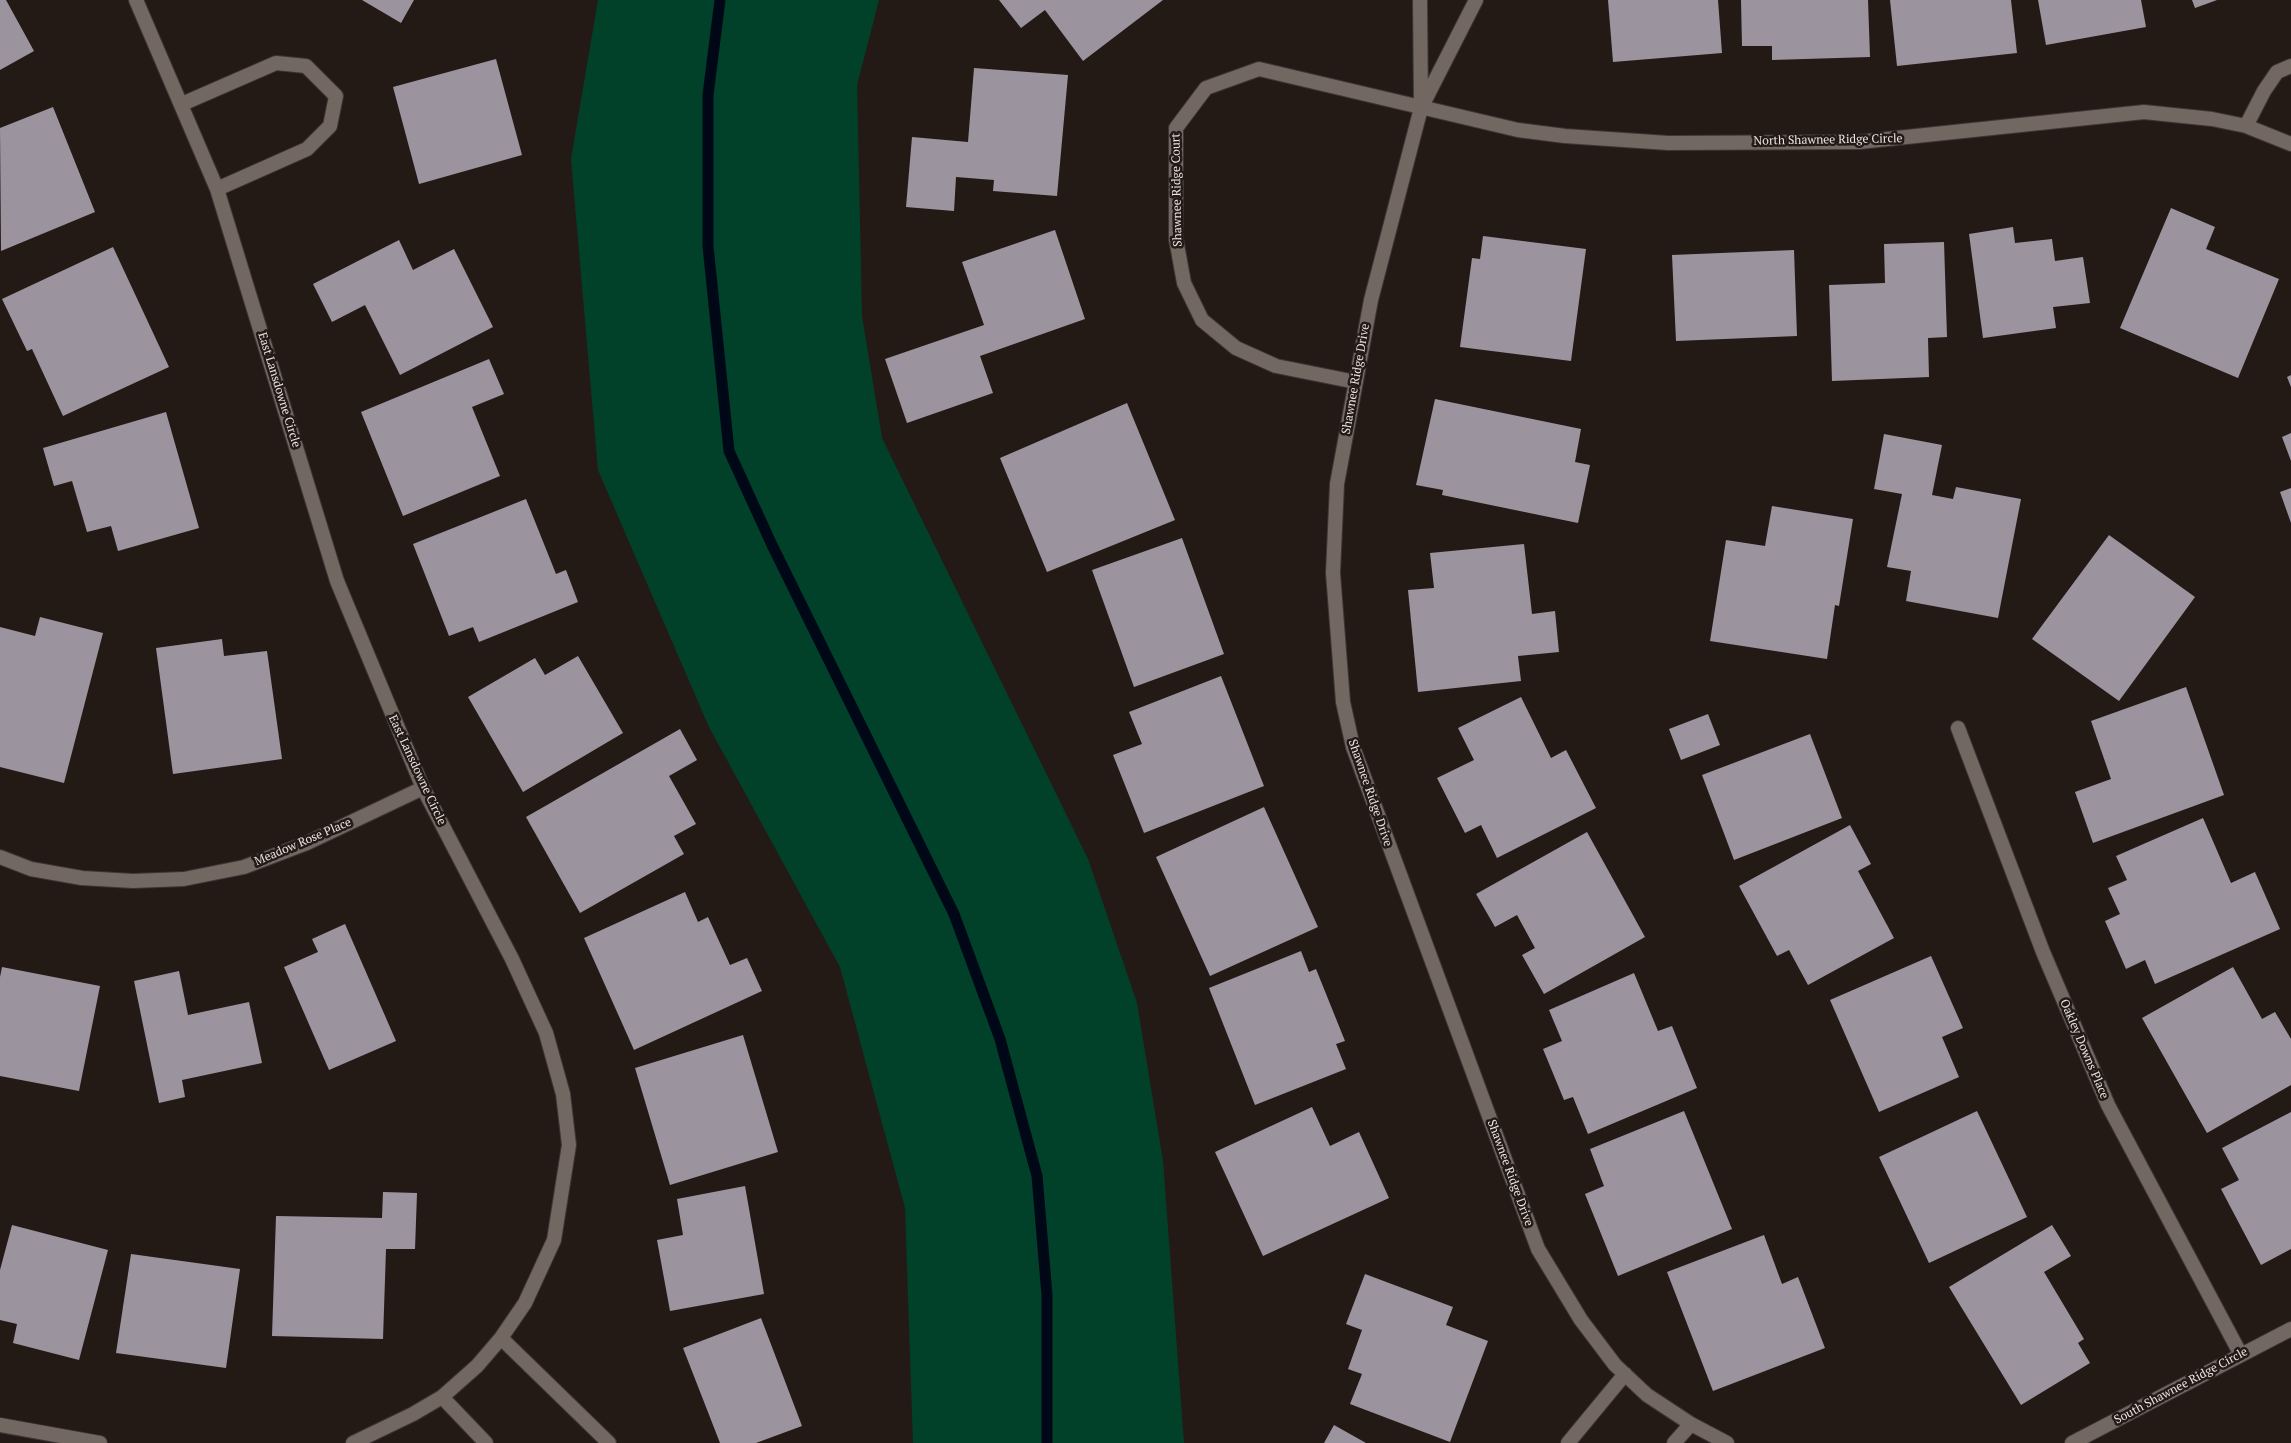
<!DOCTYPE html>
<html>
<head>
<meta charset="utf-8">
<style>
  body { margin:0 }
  canvas { display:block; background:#231a16 }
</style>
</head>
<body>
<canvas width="2291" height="1443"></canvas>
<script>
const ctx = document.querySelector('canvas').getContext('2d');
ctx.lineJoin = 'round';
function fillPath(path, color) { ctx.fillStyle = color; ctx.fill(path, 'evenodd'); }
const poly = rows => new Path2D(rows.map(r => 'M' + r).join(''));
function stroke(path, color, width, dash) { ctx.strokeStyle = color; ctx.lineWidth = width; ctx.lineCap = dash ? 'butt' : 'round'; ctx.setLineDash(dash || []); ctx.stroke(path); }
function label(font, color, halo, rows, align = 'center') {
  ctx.font = font + ' "PT Serif",serif'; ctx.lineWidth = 5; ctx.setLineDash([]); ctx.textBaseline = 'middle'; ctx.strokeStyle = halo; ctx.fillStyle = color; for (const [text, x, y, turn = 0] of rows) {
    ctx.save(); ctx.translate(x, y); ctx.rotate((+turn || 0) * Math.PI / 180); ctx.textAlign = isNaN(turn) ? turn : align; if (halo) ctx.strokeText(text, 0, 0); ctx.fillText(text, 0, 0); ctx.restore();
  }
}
fillPath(poly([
  [598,0,879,0,857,85,862,316,882,438,1088,859,1137,1003,1163,1161,1184,1443,913,1443,905,1208,840,967,709,727,598,470,571,159]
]), '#014129');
stroke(poly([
  [720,0,708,95,708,246,729,451,772,545,954,914,1000,1039,1037,1176,1047,1295,1047,1443]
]), '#000818', 11);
fillPath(poly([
  [0,0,6,0,34,51,0,70],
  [362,0,414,0,401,23],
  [999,0,1163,0,1083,61,1045,10,1021,28],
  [1608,0,1718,0,1722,53,1613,62],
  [1741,0,1868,0,1870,57,1772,60,1772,46,1742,46],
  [1890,0,2011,0,2017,53,1897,66],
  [2038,0,2141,0,2146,27,2046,45],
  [2192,0,2217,0,2195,8],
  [496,59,522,155,419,184,393,87],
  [974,68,1068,75,1057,196,993,191,994,180,956,177,954,211,906,207,912,137,968,142],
  [53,107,95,212,1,251,0,128],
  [2171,208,2215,227,2206,249,2279,279,2238,378,2120,328],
  [2013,227,2015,243,2052,239,2055,261,2083,257,2090,303,2053,307,2056,328,1983,338,1969,234],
  [1055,230,1085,319,980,356,993,393,907,423,885,359,984,325,962,262],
  [1483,236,1586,249,1571,361,1460,347,1472,258,1480,259],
  [399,240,413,270,454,249,493,327,400,375,365,305,332,322,313,284],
  [1944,242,1947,337,1928,338,1929,377,1832,381,1829,285,1885,283,1884,244],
  [113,247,169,367,63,416,32,349,27,351,2,299],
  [1794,250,1797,336,1676,341,1672,255],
  [489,359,504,394,472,407,500,476,403,516,361,412],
  [2291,375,2291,387,2287,377],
  [1435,399,1581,429,1575,462,1590,465,1578,523,1442,495,1443,490,1416,485],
  [1127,403,1175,520,1047,572,1000,458],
  [166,412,199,528,118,551,111,526,87,532,72,481,54,486,43,448],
  [2291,433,2291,461,2282,437],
  [1884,434,1942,445,1932,495,1953,499,1956,487,2021,499,1998,618,1906,601,1911,571,1887,567,1902,494,1874,489],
  [2291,488,2291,523,2280,492],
  [526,499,556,574,566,570,578,602,479,642,473,627,449,636,413,544],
  [1772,506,1853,519,1839,606,1835,605,1827,659,1710,641,1726,540,1765,546],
  [2109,535,2195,597,2119,701,2032,639],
  [1182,538,1224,654,1134,687,1092,570],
  [1524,544,1532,614,1555,611,1559,652,1518,656,1521,681,1418,692,1408,590,1434,588,1430,553],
  [40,617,103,633,64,783,0,767,0,627,35,636],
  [222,639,224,656,267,651,282,759,173,774,156,648],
  [578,656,623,733,523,792,468,697,535,658,545,675],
  [1221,676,1264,786,1144,833,1113,755,1142,744,1129,712],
  [2186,687,2224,795,2093,843,2075,792,2111,779,2091,721],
  [1521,697,1551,758,1566,750,1596,808,1497,858,1481,825,1465,833,1437,778,1474,760,1458,728],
  [1708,714,1720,745,1681,760,1669,729],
  [680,729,697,760,669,776,696,824,674,836,684,854,580,913,526,817],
  [1810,734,1842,818,1734,860,1702,775],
  [1264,807,1318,927,1210,976,1156,857],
  [2203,818,2231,883,2255,872,2280,929,2155,984,2145,960,2126,969,2105,921,2120,914,2108,888,2127,880,2116,856],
  [1850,825,1871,864,1858,871,1894,938,1808,985,1789,950,1777,956,1739,886],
  [1587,832,1645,937,1544,994,1522,955,1535,948,1517,915,1495,927,1476,894],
  [685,892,698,922,708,917,730,965,747,958,762,991,634,1050,584,938],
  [345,924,396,1041,329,1070,284,967,318,952,312,939],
  [1301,951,1309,972,1316,969,1345,1041,1336,1044,1346,1069,1255,1105,1209,988],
  [1931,956,1963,1028,1942,1037,1959,1077,1879,1112,1830,1000],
  [2,967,100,986,79,1091,0,1076,0,977],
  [2233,967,2262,1019,2275,1012,2291,1039,2291,1085,2207,1133,2142,1018],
  [179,971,188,1015,249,1002,262,1063,182,1080,185,1097,159,1103,134,981],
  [1634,973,1658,1031,1672,1026,1697,1088,1588,1134,1573,1097,1564,1100,1543,1049,1562,1041,1549,1010],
  [743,1035,778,1152,670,1185,635,1068],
  [1312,1107,1330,1146,1359,1132,1389,1198,1263,1256,1215,1152],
  [1684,1111,1732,1229,1618,1276,1585,1194,1604,1186,1590,1149],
  [1977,1111,2027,1217,1929,1263,1879,1157],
  [2291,1112,2291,1249,2261,1265,2221,1189,2239,1180,2222,1148],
  [745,1186,764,1294,670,1311,657,1240,683,1235,677,1199],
  [383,1192,417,1193,415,1249,386,1249,383,1339,272,1336,276,1216,382,1218],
  [12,1225,108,1250,79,1360,13,1343,17,1324,0,1320,0,1270],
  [2052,1225,2071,1256,2044,1272,2084,1339,2078,1343,2090,1363,2021,1405,1949,1287],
  [1764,1235,1782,1284,1798,1277,1825,1348,1713,1391,1667,1272],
  [131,1254,240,1269,226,1368,116,1353],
  [1365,1274,1453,1307,1446,1325,1488,1341,1450,1442,1350,1404,1362,1374,1348,1369,1362,1330,1346,1324],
  [761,1318,802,1426,756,1443,720,1443,683,1348],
  [1334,1425,1366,1443,1324,1443]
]), '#9b949e');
const minor = poly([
  [136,0,217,189,337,581,423,788,512,959,546,1033,563,1094,569,1145,554,1240,525,1303,501,1338,477,1366,442,1397,413,1414,353,1443],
  [1420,0,1421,105],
  [1476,0,1421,108,1371,300,1337,484,1333,573,1343,702,1353,747,1538,1249,1581,1320,1615,1365,1647,1395,1691,1424,1727,1443],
  [182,104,276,63,306,66,336,96,330,126,307,149,217,189],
  [2246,126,2264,91,2277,72,2291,66],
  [1356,382,1276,366,1236,348,1202,320,1184,283,1176,239,1176,128,1206,88,1259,69,1518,130,1565,136,1668,143,1859,142,2144,112,2212,119,2246,126,2291,144],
  [1958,728,2043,952,2108,1105,2241,1355],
  [0,857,31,869,82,878,133,881,184,879,244,867,307,843,423,788],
  [501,1338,609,1443],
  [442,1397,486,1443],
  [0,1425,100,1443],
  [1568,1443,1625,1374],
  [1674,1443,1691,1424],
  [2072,1443,2291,1329]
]);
stroke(minor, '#3d3634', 16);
stroke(minor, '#736762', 14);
label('12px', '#eae3e1', '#231a16', [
  ["North Shawnee Ridge Circle",1828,140,-1],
  ["Shawnee Ridge Court",1177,190,-91],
  ["Shawnee Ridge Drive",1356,379,-80],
  ["East Lansdowne Circle",279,390,73],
  ["East Lansdowne Circle",417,770,65],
  ["Shawnee Ridge Drive",1370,793,71],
  ["Meadow Rose Place",303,842,-23],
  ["Oakley Downs Place",2084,1049,67],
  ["Shawnee Ridge Drive",1510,1173,70],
  ["South Shawnee Ridge Circle",2181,1386,-28]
]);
</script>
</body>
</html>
